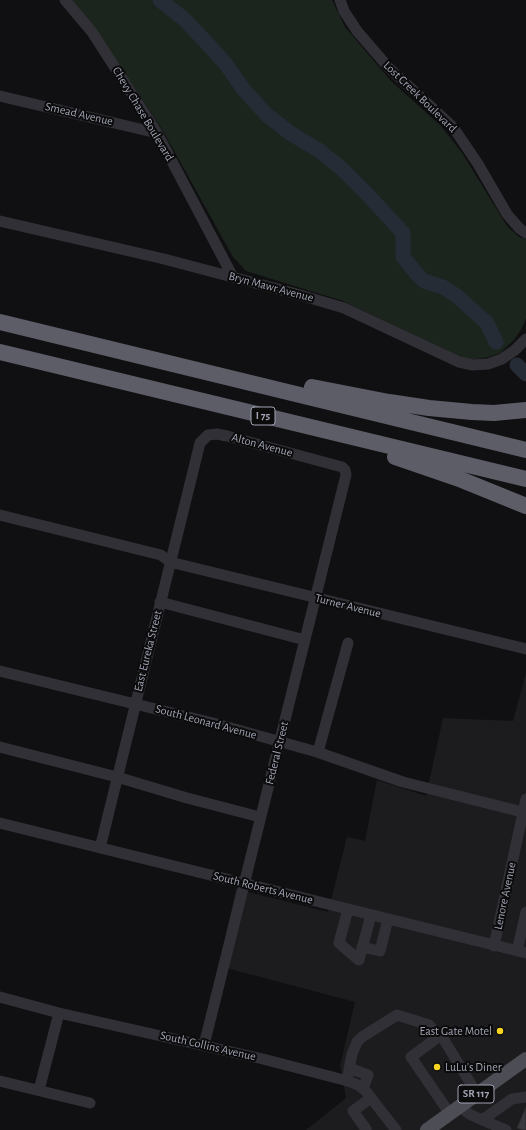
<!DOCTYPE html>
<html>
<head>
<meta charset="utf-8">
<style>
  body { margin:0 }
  canvas { display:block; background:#100f11 }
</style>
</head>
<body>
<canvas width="526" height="1130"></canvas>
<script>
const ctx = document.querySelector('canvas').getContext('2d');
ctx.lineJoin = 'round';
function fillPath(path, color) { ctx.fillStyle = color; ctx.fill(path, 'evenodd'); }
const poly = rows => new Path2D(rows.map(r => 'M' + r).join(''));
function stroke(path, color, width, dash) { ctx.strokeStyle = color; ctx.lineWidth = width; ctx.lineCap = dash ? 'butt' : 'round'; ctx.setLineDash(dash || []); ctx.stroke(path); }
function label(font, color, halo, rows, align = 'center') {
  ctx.font = font + ' "Alegreya Sans",sans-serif'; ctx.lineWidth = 4; ctx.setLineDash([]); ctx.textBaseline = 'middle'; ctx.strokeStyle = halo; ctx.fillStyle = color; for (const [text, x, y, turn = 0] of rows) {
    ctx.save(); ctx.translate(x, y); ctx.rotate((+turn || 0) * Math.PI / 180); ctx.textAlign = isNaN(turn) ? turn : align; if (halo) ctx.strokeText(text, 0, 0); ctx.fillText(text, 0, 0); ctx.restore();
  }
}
fillPath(poly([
  [526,673,526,1130,306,1130,346,1098,340,1066,355,1002,219,966,236,889,328,912,347,837,365,841,377,780,426,796,443,718,513,721]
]), '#1c1b1e');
fillPath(poly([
  [71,0,332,0,345,27,391,81,441,126,462,153,507,226,519,237,526,239,526,318,522,328,514,340,500,353,488,357,477,359,467,359,457,356,343,301,246,271,233,257,163,131,94,27]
]), '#1c241e');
stroke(poly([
  [160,0,184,19,204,40,225,63,244,90,267,115,290,133,320,151,342,169,368,195,403,233,403,257,417,274,424,281,443,287,457,296,487,323,496,342],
  [517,365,526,374]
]), '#262c35', 15);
const building = poly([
  [526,1107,526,1130,523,1130,517,1128,526,1107]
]);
fillPath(building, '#3a393f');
stroke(building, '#2a292d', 1);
stroke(poly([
  [65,0,92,32,157,133,233,277],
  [340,0,344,11,357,31,389,68,453,127,478,164,507,214,519,228,526,233],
  [0,96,157,133],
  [0,221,164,259,293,293,344,308,459,362,473,365,488,364,502,359,515,350,526,339],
  [0,515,161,555,170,562,526,649],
  [160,602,305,640],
  [0,671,213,723,317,752,403,782,526,813],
  [0,747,117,777,187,798,260,817],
  [318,752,348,643],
  [0,823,526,953],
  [100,848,200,443,208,435,217,434,227,436,342,467,345,470,346,475,204,1045],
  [348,909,339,943,359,960,371,915],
  [494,946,526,799],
  [362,947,380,951,388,919],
  [517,951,526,912],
  [0,997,59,1013,263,1059,348,1081,358,1085,365,1090,396,1130],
  [349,1068,368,1075,363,1089],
  [0,1081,90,1103],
  [347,1081,352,1054,357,1042,362,1037,397,1015,429,1025,439,1036],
  [39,1090,59,1013],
  [461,1105,465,1111,471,1115,506,1130],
  [450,1114,411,1057,441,1035,477,1094],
  [482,1120,512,1099,526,1097],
  [365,1130,366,1129,353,1111,371,1098]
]), '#303036', 11);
stroke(poly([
  [427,1130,526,1059]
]), '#4c4d55', 14);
stroke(poly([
  [0,322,526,450],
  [0,352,526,479],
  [312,387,389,402,429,408,472,412,494,413,526,410],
  [395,457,462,480,526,506]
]), '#5c5d67', 16);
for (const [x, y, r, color] of [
  [500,1031,4,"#f9d420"],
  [437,1067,4,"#f9d420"]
]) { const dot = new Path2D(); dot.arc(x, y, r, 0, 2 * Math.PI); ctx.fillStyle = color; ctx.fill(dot); stroke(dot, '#0b0b0c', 1.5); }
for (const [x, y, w] of [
  [263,416,24],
  [476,1094,36]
]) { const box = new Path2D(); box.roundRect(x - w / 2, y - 9, w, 18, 3); ctx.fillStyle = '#0b0b0c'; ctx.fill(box); stroke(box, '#a0a3b3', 1); }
label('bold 11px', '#a0a3b3', null, [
  ["I 75",263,416],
  ["SR 117",476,1094]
]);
label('12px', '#a0a3b3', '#0b0b0c', [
  ["Lost Creek Boulevard",420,97,44],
  ["Smead Avenue",79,114,13],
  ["Chevy Chase Boulevard",143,114,59],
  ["Bryn Mawr Avenue",271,287,15],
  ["Alton Avenue",262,445,15],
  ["Turner Avenue",348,606,14],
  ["East Eureka Street",148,651,-76],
  ["South Leonard Avenue",206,722,15],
  ["Federal Street",277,753,-76],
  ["South Roberts Avenue",263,888,14],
  ["Lenore Avenue",505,896,-78],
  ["South Collins Avenue",208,1046,13]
]);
label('12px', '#a0a3b3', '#0b0b0c', [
  ["East Gate Motel",492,1031],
  ["LuLu's Diner",445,1067,"left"]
], 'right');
</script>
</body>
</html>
